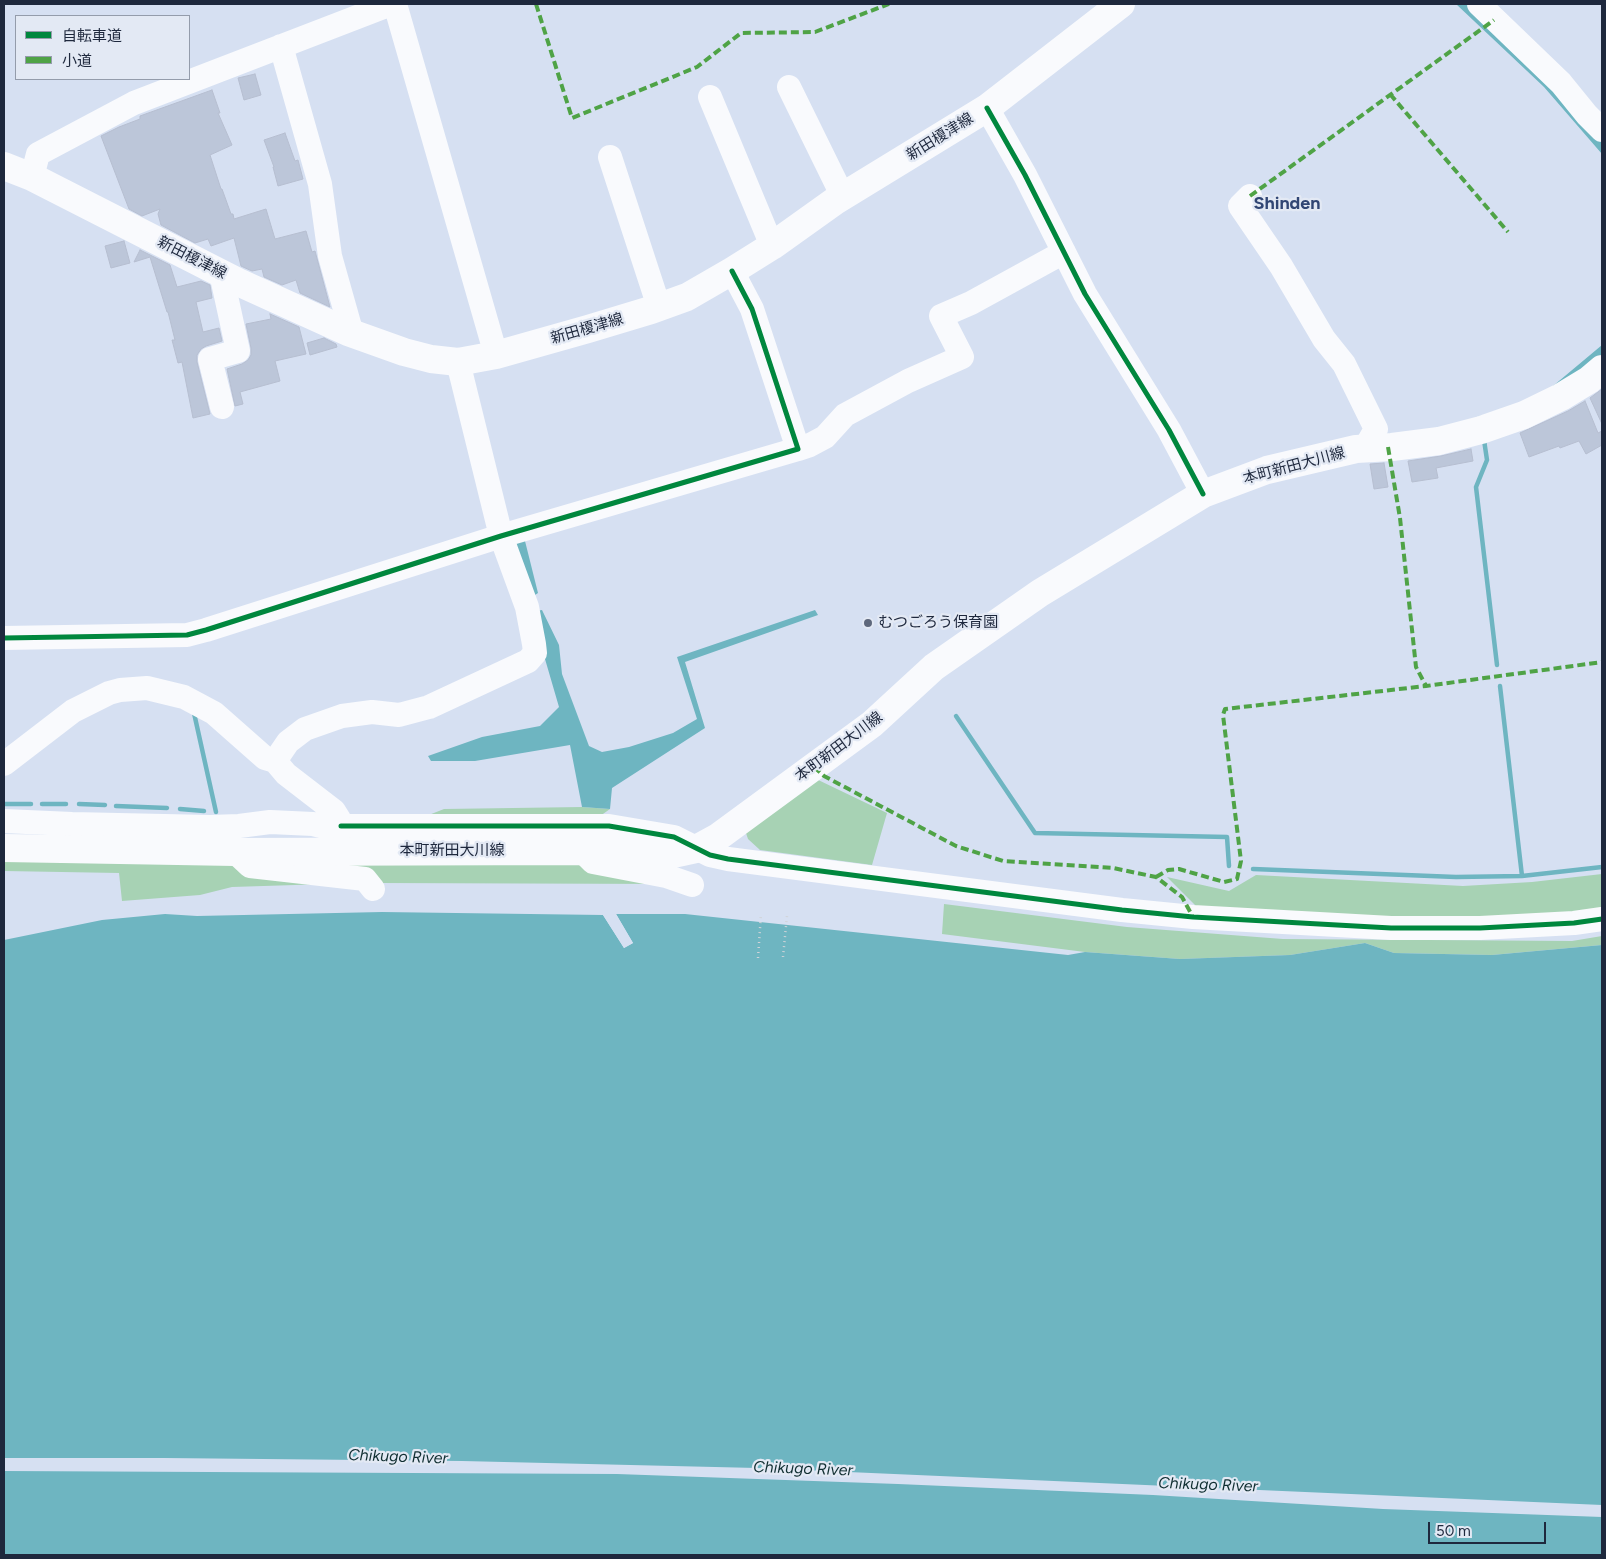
<!DOCTYPE html>
<html>
<head>
<meta charset="utf-8">
<style>
  body { margin:0 }
  #map { position:relative; width:1606px; height:1559px; overflow:hidden; background:#d6e0f2; font-family:Figtree,"Noto Sans JP",sans-serif }
  canvas { display:block }
  .frame { position:absolute; inset:0; border:5px solid #1e283d; pointer-events:none }
  .legend { position:absolute; left:15px; top:15px; width:175px; height:65px; box-sizing:border-box; background:#e3e9f4; border:1px solid #949cab; margin:0; padding:6px 9px; list-style:none; font-size:15px; color:#1e283d }
  .legend li { display:flex; align-items:center; gap:10px; height:25px }
  .legend b { width:25px; border:1px solid #949cab }
  .scale { position:absolute; left:1428px; top:1522px; width:118px; height:22px; box-sizing:border-box; border:2px solid #1e283d; border-top:0; padding-left:6px; font-size:15px; line-height:18px; white-space:nowrap; color:#1e283d; -webkit-text-stroke:4px #e3e9f4; paint-order:stroke }
</style>
</head>
<body>
<div id="map">
<canvas width="1606" height="1559"></canvas>
<div class="frame"></div>
<ul class="legend">
<li><b style="height:6px;background:#00873e"></b>自転車道</li>
<li><b style="height:6px;background:#4fa346"></b>小道</li>
</ul>
<div class="scale">50 m</div>
</div>
<script>
const ctx = document.querySelector('canvas').getContext('2d');
ctx.lineJoin = 'round';
function fillPath(path, color) { ctx.fillStyle = color; ctx.fill(path, 'evenodd'); }
const poly = rows => new Path2D(rows.map(r => 'M' + r).join(''));
function stroke(path, color, width, dash) { ctx.strokeStyle = color; ctx.lineWidth = width; ctx.lineCap = dash ? 'butt' : 'round'; ctx.setLineDash(dash || []); ctx.stroke(path); }
function label(font, color, halo, rows, align = 'center') {
  ctx.font = font + ' Figtree,"Noto Sans JP",sans-serif'; ctx.lineWidth = 4.5; ctx.setLineDash([]); ctx.textBaseline = 'middle'; ctx.strokeStyle = halo; ctx.fillStyle = color; for (const [text, x, y, turn = 0] of rows) {
    ctx.save(); ctx.translate(x, y); ctx.rotate((+turn || 0) * Math.PI / 180); ctx.textAlign = isNaN(turn) ? turn : align; if (halo) ctx.strokeText(text, 0, 0); ctx.fillText(text, 0, 0); ctx.restore();
  }
}
fillPath(poly([
  [812,777,887,813,872,865,760,850,748,839,745,830],
  [582,807,610,809,593,821,411,822,444,809],
  [4,857,220,859,358,883,232,887,200,895,122,901,119,873,4,871],
  [267,862,567,862,670,884,379,883],
  [1602,874,1602,910,1463,921,1198,908,1167,877,1229,891,1256,875,1463,886,1532,882],
  [944,904,1127,927,1283,939,1572,941,1602,936,1602,945,1492,955,1394,953,1365,943,1290,955,1180,959,1085,952,942,934]
]), '#a7d2b4');
fillPath(poly([
  [1456,4,1475,4,1602,138,1602,154,1544,87],
  [1602,345,1602,356,1544,402,1478,421,1478,416,1498,415,1547,391],
  [514,537,524,537,538,593,529,599],
  [542,610,559,645,562,674,589,746,602,752,629,747,673,733,697,719,677,657,815,610,818,615,685,662,705,728,612,788,610,809,582,807,570,745,475,761,431,761,428,756,482,737,540,726,559,707,538,635,536,611],
  [382,912,603,915,624,948,633,943,616,914,685,914,1068,955,1085,952,1180,959,1290,955,1365,943,1394,953,1492,955,1602,945,1602,1555,4,1555,4,940,102,920,165,914,197,916]
]), '#6eb5c1');
fillPath(poly([
  [606,914,624,945,629,942,613,914,616,914,633,943,624,948,603,915],
  [4,1458,164,1458,462,1461,757,1468,1602,1505,1602,1517,1383,1509,1153,1495,898,1484,617,1474,4,1471]
]), '#d6e0f2');
stroke(poly([
  [1484,440,1487,460,1476,487,1497,665],
  [1500,686,1522,876],
  [194,713,216,812],
  [956,716,1035,833,1227,837,1229,866],
  [4,804,31,804],
  [42,804,66,804],
  [79,804,105,805],
  [116,806,167,808],
  [180,809,204,811],
  [1253,869,1456,877,1522,876,1602,867]
]), '#6eb5c1', 4.5);
const building = poly([
  [255,74,261,95,244,100,238,78,255,74],
  [212,90,220,113,218,113,232,145,210,155,221,189,222,189,231,214,233,214,234,219,266,209,275,239,306,231,312,252,315,251,330,307,300,293,296,280,282,285,264,277,262,269,252,271,241,266,234,238,211,246,208,239,195,243,161,225,158,214,160,209,142,216,129,209,101,136,119,127,140,119,140,116,212,90],
  [285,133,295,161,298,160,303,179,278,186,273,167,274,167,264,140,285,133],
  [124,241,130,263,111,268,105,246,124,241],
  [140,250,170,265,177,287,201,281,210,285,212,298,196,302,203,332,219,328,222,341,206,346,201,349,197,355,197,362,210,414,193,418,182,362,178,363,172,340,175,340,168,312,167,312,150,257,134,262,140,250],
  [270,314,299,327,306,354,275,361,280,381,240,392,243,404,235,406,227,369,242,364,248,360,251,355,251,348,246,324,271,319,270,314],
  [324,338,336,344,337,347,310,355,307,343,324,338],
  [1602,389,1602,424,1590,398,1602,389],
  [1585,401,1598,433,1602,431,1602,445,1586,454,1579,441,1560,448,1559,446,1529,457,1520,433,1568,411,1585,401],
  [1471,449,1473,461,1436,468,1438,478,1412,482,1408,461,1441,456,1471,449],
  [1384,463,1388,487,1374,489,1370,464,1384,463]
]);
fillPath(building, '#bcc6d9');
stroke(building, '#b6bed0', 1);
stroke(poly([
  [783,957,787,916],
  [758,958,761,914]
]), '#d1d4d9', 2.5, [1, 4]);
stroke(poly([
  [395,4,496,355],
  [1479,4,1561,83,1587,115,1602,130],
  [281,46,320,184,330,256,352,334],
  [789,87,843,197],
  [710,97,772,246],
  [987,108,1025,175,1085,294,1169,430,1203,494],
  [610,157,659,307],
  [32,177,38,154,134,103,391,4],
  [1250,196,1240,206,1281,266,1324,339,1344,364,1376,429,1365,448],
  [221,273,238,351,210,359,222,407],
  [798,449,810,445,825,437,845,415,908,381,962,357,941,316,971,303,1064,252],
  [4,638,187,635,206,630,501,536,798,449,752,309,732,271],
  [275,761,286,774,334,811,339,819,341,826,325,827],
  [4,764,73,711,109,693,120,690,147,688,184,697,214,713,265,758,275,761,288,742,305,729,342,716,372,712,399,715,429,707,528,661,535,653,534,644,527,607,501,536,458,362],
  [4,821,72,824,210,827,239,826,270,822,313,824,325,827],
  [341,826,609,826,674,837,710,855,728,859,1122,910,1193,917,1391,928,1480,928,1574,923,1602,919],
  [235,852,250,866,365,879,373,889],
  [584,853,593,862,666,876,692,885]
]), '#f9fafd', 24);
stroke(poly([
  [4,166,32,177,238,282,348,332,404,352,431,359,458,362,496,355,588,329,651,310,687,297,732,271,772,246,835,201,987,108,1121,4],
  [4,848,235,852,583,851,673,854,696,849,718,837,872,724,934,667,1040,593,1203,494,1267,470,1356,449,1392,447,1439,441,1481,430,1524,415,1561,397,1589,380,1602,369]
]), '#f9fafd', 28);
stroke(poly([
  [536,4,572,118,697,67,741,33,815,32,889,4],
  [1390,94,1508,232],
  [1250,196,1494,20],
  [1388,447,1400,518,1416,667,1426,686],
  [814,767,824,776,956,846,1003,861,1113,868,1156,877,1182,897,1193,917],
  [1156,877,1168,870,1179,869,1224,882,1237,879,1241,861,1223,715,1225,709,1426,686,1602,662]
]), '#4fa346', 4, [8, 4]);
stroke(poly([
  [987,108,1025,175,1085,294,1169,430,1203,494],
  [4,638,187,635,206,630,501,536,798,449,752,309,732,271],
  [341,826,609,826,674,837,710,855,728,859,1122,910,1193,917,1391,928,1480,928,1574,923,1602,919]
]), '#00873e', 5);
for (const [x, y, r, color] of [
  [868,623,5,"#5e687c"]
]) { const dot = new Path2D(); dot.arc(x, y, r, 0, 2 * Math.PI); ctx.fillStyle = color; ctx.fill(dot); stroke(dot, '#e3e9f4', 2); }
label('15px', '#1e283d', '#e3e9f4', [
  ["新田榎津線",940,137,-32],
  ["新田榎津線",192,258,27],
  ["新田榎津線",587,329,-16],
  ["本町新田大川線",1294,466,-15],
  ["本町新田大川線",839,747,-37],
  ["本町新田大川線",452,851]
]);
label('15px', '#1e283d', '#e3e9f4', [
  ["むつごろう保育園",878,623]
], 'left');
label('italic 16px', '#102e31', '#e3e9f4', [
  ["Chikugo River",398,1457,2],
  ["Chikugo River",803,1469,2],
  ["Chikugo River",1208,1485,2]
]);
label('bold 18px', '#314674', '#e3e9f4', [
  ["Shinden",1287,204]
]);
</script>
</body>
</html>
